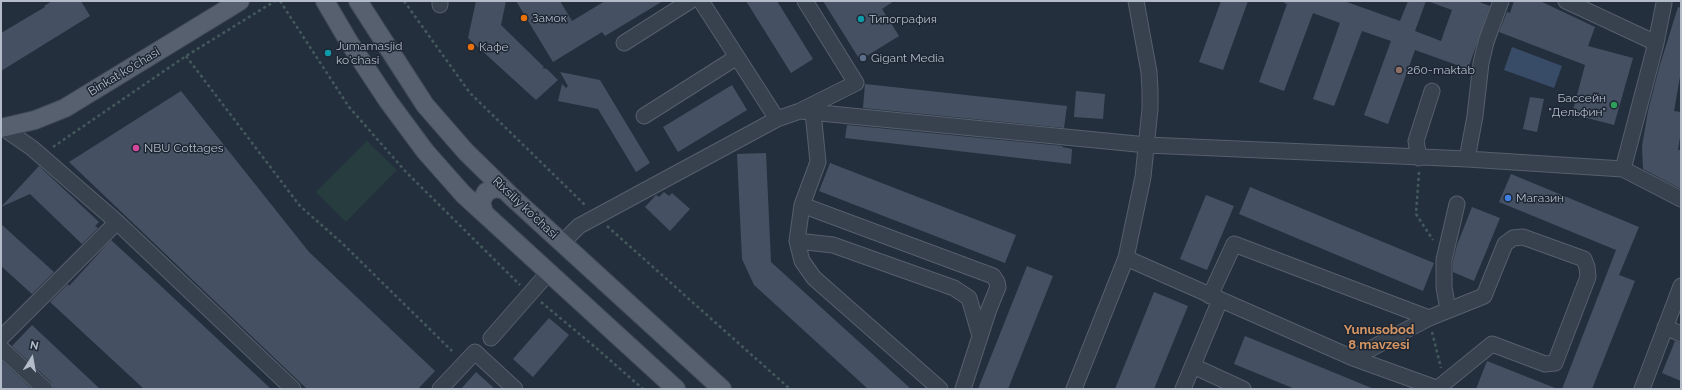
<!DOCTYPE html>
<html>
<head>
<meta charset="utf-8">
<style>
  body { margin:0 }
  #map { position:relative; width:1682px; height:390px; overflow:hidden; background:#242f3e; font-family:Raleway,sans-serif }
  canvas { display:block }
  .frame { position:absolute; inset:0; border:2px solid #b4bcc9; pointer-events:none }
  .north { position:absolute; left:12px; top:338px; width:40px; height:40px; -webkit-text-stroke:3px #1d2633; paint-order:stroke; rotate:11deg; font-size:11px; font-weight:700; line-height:16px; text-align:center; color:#b4bcc9 }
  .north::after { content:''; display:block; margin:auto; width:14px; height:18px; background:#b4bcc9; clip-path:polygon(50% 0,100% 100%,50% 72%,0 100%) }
</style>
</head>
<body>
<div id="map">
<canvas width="1682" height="390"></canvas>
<div class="frame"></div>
<div class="north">N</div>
</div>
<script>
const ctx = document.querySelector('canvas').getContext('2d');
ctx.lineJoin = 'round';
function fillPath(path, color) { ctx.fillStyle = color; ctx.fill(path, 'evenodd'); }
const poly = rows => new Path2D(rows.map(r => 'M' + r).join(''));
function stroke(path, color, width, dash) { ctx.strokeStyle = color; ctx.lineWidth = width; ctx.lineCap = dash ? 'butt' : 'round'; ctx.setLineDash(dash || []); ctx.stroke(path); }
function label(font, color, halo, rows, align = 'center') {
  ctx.font = font + ' Raleway,sans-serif'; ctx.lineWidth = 3; ctx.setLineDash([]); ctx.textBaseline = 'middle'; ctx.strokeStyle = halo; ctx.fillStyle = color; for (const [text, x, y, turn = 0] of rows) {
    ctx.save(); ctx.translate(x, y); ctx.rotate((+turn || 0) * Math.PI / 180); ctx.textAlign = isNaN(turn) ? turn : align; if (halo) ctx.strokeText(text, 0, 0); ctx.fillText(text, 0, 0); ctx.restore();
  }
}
fillPath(poly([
  [367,141,397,170,346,222,316,192]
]), '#263c3f');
fillPath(poly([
  [1512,47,1562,66,1554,88,1504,70]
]), '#394c67');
fillPath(poly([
  [52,1,81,1,90,16,1,71,1,33,45,7,44,6],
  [476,1,506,1,501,25,544,67,542,68,547,69,558,80,536,100,468,38],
  [516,1,560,1,572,21,605,1,663,1,605,36,602,32,553,62],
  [746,1,777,1,813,59,791,73],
  [823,1,894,1,882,9,899,36,860,60],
  [1221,1,1248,1,1223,70,1199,62],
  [1284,1,1344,1,1400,21,1408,1,1426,1,1415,31,1441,41,1452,10,1430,2,1431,1,1477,1,1490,6,1468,69,1415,50,1388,124,1364,115,1391,41,1362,31,1334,106,1313,99,1340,23,1313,13,1284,91,1259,82,1287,4,1284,3],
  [1514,1,1540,1,1595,27,1588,46,1633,58,1614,125,1572,114,1585,65,1499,32,1507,12,1510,13],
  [1678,7,1681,8,1681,71,1674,111,1681,112,1681,131,1678,150,1681,150,1681,189,1643,169,1642,146,1648,111,1659,68],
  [560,72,600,80,650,163,636,172,598,109,558,101,562,84,566,88,568,86],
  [865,84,1067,106,1064,128,863,108],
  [732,85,747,110,678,152,663,127],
  [181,91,309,252,435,371,418,389,307,389,69,162],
  [1076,91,1105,94,1103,119,1074,117],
  [1530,97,1544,99,1537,132,1523,129],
  [847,125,1063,146,1062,147,1072,149,1071,164,845,138],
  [766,153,771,262,911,389,868,389,754,285,742,259,737,154],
  [830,163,1016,235,1005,263,819,191],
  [39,166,99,222,95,226,98,228,82,244,30,194,1,207],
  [1511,174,1639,227,1619,275,1635,281,1592,389,1562,389,1616,250,1499,202],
  [1250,187,1434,263,1423,291,1239,214],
  [664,192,669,196,672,193,690,209,670,231,645,207,656,195,659,197],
  [1206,195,1234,206,1207,270,1180,259],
  [1472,207,1500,218,1474,281,1453,272,1453,261,1457,245],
  [1,224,54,272,32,294,1,266],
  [111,240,147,273,271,389,144,389,50,302,68,284,69,286],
  [1027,266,1053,276,1008,389,978,389],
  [1154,292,1188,306,1154,389,1115,389],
  [549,318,569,335,533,377,513,359],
  [32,325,100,389,54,389,51,382,12,346],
  [1245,336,1374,389,1295,389,1234,364],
  [1675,341,1681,343,1681,381,1662,373],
  [1,360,32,389,1,389],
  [1487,361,1555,388,1555,389,1476,389],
  [476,372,495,389,461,389]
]), '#455162');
const minor = poly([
  [440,1,440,5],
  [701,1,777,119],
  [1566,1,1656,43],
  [624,43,690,1],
  [800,111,856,83,805,1],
  [813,112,818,162,802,205,797,241,802,261,814,278,940,389],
  [644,116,737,57],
  [3,128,32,148,117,222,293,389],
  [1419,158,1416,141,1432,91],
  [1467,159,1475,116,1481,63,1486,42,1501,1],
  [1623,169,1656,43,1664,3],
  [802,205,993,276,997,282,998,287,989,309,963,389],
  [797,241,833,245,954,288,969,298,980,336],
  [562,243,579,226,777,119,800,111,1147,145,1467,159,1623,169,1681,199],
  [1126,258,1353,358,1439,389],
  [1210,296,1234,244,1429,318,1484,296,1505,244,1513,238,1523,237,1584,259,1587,267,1588,277,1555,363,1545,364,1492,344,1438,388],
  [1448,310,1444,287,1444,260,1457,204],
  [1665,327,1681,334],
  [1,338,117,222],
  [491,338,549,272],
  [1,348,45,389],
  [1353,358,1429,318],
  [1193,366,1243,389],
  [440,389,475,352,515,389],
  [1074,389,1126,258,1143,177,1150,109,1150,90,1149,72,1136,1],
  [1183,389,1220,300],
  [1642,389,1681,286]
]);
const major = poly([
  [325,1,349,42,388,101,425,151,463,194,676,389],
  [358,1,425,105,466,152,512,197,722,389],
  [1,128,35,120,65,108,240,1],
  [484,213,481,202,486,192,495,188,505,190]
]);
stroke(minor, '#565f6c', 17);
stroke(major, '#414a57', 20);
stroke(poly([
  [280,1,349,107,406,172,520,285],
  [404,1,470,93,586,206],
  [186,56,300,206,343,244,452,351],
  [53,147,186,56,275,1],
  [1419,172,1416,214,1433,240],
  [607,226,790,389],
  [541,302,595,347,643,389],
  [1432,332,1441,368]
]), '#44595c', 2.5, [3, 3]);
stroke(minor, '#38414e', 15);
stroke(major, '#56606e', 18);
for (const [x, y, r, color] of [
  [524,18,4,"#e8710a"],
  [861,19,4,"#0f9aa8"],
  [471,47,4,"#e8710a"],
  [328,53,4,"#0f9aa8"],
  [863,58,4,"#5c6f8a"],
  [1399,70,4,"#8d6e63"],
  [1614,105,4,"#2e9e5b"],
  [136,148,4,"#d1479c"],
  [1508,198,4,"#3f7fe0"]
]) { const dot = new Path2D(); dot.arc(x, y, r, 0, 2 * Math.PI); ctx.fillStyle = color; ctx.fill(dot); stroke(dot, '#1d2633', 1.5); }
label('12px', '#b4bcc9', '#1d2633', [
  ["Замок",532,18],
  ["Типография",869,19],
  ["Jumamasjid",336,46],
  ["ko'chasi",336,60],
  ["Кафе",479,47],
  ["Gigant Media",871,58],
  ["260-maktab",1407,70],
  ["Бассейн",1606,98,"right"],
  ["\"Дельфин\"",1606,112,"right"],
  ["NBU Cottages",144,148],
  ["Магазин",1516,198]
], 'left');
label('12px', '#b4bcc9', '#1d2633', [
  ["Binkat ko'chasi",124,72,-31],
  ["Rixsiliy ko'chasi",525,208,43]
]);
label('bold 13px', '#d59563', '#1d2633', [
  ["Yunusobod",1379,330],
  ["8 mavzesi",1379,345]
]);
</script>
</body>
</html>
